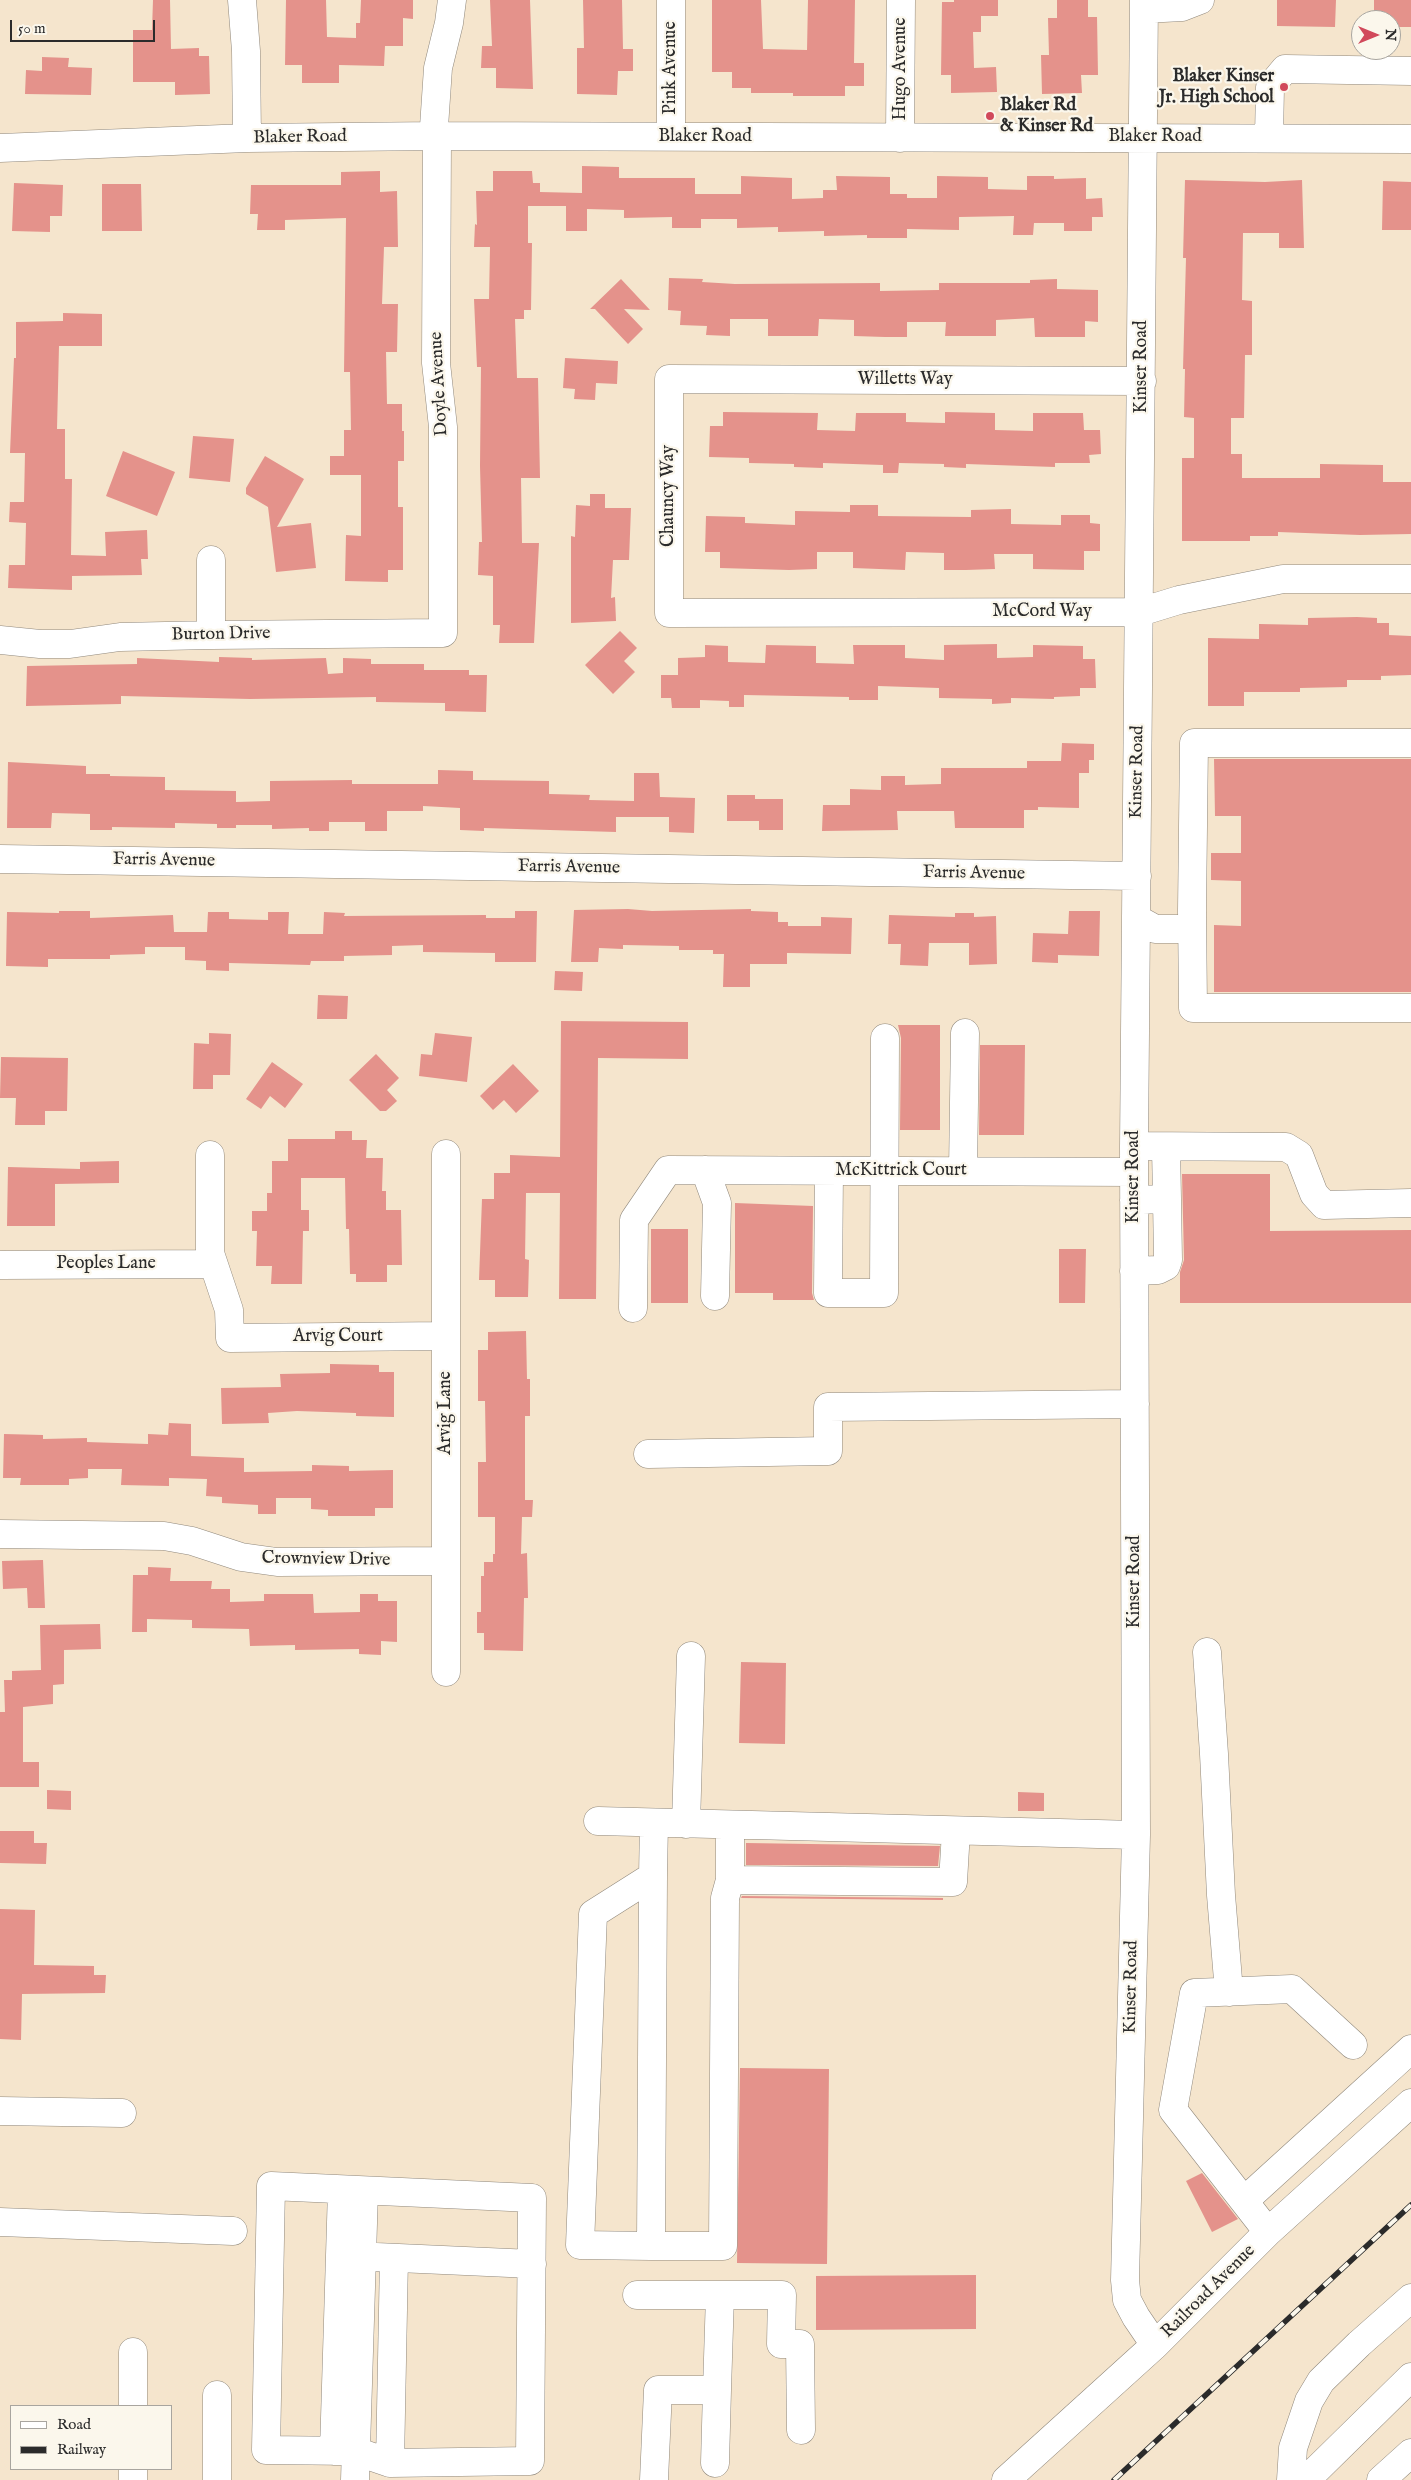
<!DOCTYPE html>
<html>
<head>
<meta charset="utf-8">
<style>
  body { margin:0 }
  #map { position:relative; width:1411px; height:2480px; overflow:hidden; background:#f5e5cd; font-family:"IM FELL English",serif }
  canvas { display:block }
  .legend { position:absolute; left:10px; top:2405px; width:162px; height:65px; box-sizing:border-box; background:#fbf7ec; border:1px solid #a8a59f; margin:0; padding:6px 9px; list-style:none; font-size:15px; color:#2b2b2b }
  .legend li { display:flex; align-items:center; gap:10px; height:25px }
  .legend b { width:25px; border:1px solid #a8a59f }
  .north { position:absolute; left:1351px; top:10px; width:50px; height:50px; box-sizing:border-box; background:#fbf7ec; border:1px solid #a8a59f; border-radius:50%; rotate:90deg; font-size:14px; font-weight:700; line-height:20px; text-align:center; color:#2b2b2b }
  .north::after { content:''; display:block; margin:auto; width:18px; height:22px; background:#d1495b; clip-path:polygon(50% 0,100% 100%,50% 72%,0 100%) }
  .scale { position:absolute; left:10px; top:20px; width:145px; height:22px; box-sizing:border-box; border:2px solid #2b2b2b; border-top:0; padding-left:6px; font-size:15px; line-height:18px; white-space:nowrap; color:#2b2b2b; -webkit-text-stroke:4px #fbf7ec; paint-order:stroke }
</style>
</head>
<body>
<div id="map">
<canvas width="1411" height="2480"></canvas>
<ul class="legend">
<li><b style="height:6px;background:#fff"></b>Road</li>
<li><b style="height:6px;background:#2b2b2b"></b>Railway</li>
</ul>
<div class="north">N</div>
<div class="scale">50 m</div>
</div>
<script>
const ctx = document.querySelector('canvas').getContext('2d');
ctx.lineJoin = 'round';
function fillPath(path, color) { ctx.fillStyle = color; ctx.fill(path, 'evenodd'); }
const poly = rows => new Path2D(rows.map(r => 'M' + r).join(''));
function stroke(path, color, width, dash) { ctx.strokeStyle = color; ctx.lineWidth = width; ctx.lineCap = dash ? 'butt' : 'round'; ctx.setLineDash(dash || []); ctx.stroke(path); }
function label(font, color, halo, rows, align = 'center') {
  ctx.font = font + ' "IM FELL English",serif'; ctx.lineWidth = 4.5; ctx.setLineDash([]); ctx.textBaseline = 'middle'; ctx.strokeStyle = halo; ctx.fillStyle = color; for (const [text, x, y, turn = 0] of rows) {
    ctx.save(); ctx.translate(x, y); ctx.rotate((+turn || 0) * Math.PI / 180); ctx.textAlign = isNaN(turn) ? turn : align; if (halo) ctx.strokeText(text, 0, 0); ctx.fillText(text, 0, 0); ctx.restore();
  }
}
fillPath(poly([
  [153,0,170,0,171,49,199,48,199,56,209,56,210,94,175,95,175,82,133,82,133,30,152,30],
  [286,0,326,0,327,37,356,38,356,23,360,23,361,0,413,0,413,19,403,18,403,46,385,46,384,66,339,65,339,83,302,83,302,65,285,65],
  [490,0,530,0,533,89,496,88,496,68,481,68,482,46,492,46],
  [583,0,622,0,623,49,633,49,633,71,618,71,617,95,577,94,577,48,584,48],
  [712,0,761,0,763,49,807,50,808,0,855,0,854,63,864,63,864,86,845,86,845,96,793,96,793,93,751,93,751,88,732,88,732,72,712,72],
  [954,0,998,0,998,16,981,16,981,32,973,32,974,68,996,67,997,92,951,93,951,75,941,75,942,2,954,2],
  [1057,0,1088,0,1088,17,1097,17,1098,75,1081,75,1082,93,1042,94,1041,55,1049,55,1048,18,1057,18],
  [1277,0,1336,0,1335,27,1277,26],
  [1374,0,1411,0,1411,27,1391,27,1391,20,1374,20],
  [42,57,69,58,68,67,92,68,91,95,25,94,26,70,42,71],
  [582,166,619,167,619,178,695,178,695,194,741,194,741,176,792,178,792,199,823,198,823,190,837,190,836,176,890,177,890,194,907,194,907,198,937,198,937,176,988,177,988,189,1027,190,1027,176,1054,176,1054,179,1086,178,1086,199,1102,198,1103,217,1092,217,1092,231,1064,231,1064,223,1034,223,1033,235,1013,235,1014,216,959,217,959,230,907,229,907,238,867,238,867,235,824,236,824,231,778,232,778,227,737,228,737,219,701,219,701,228,672,228,672,217,624,218,624,210,587,209,587,231,566,231,566,206,528,206,528,243,532,243,531,310,524,310,524,319,515,319,517,378,538,378,540,478,521,478,522,543,539,543,534,643,499,643,500,625,493,625,493,576,478,575,479,542,482,542,480,466,481,367,477,367,474,299,489,299,490,247,474,247,475,224,477,225,476,191,493,191,493,171,532,171,533,183,540,183,540,192,582,193],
  [380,171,380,192,397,191,398,247,384,247,382,304,398,304,397,352,386,352,387,404,402,404,402,431,404,431,404,461,398,461,398,507,403,507,403,570,388,570,388,582,345,581,346,535,361,536,361,475,330,475,330,456,344,456,344,430,351,430,350,372,344,372,346,218,285,220,285,230,257,230,258,214,250,214,251,185,341,185,341,172],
  [1185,180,1265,182,1302,180,1304,248,1279,248,1279,233,1243,233,1242,300,1252,301,1252,355,1245,355,1244,418,1231,418,1231,454,1242,454,1242,478,1320,478,1320,464,1383,465,1383,482,1411,482,1411,534,1360,535,1278,532,1278,536,1250,536,1250,541,1182,541,1182,458,1194,458,1194,418,1184,417,1185,369,1183,369,1186,258,1183,258],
  [1383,181,1411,182,1411,230,1382,230],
  [14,183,63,185,62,216,50,216,50,232,12,231],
  [102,184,141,184,142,231,102,231],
  [669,278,703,279,702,282,735,284,880,283,880,291,939,290,939,283,1030,283,1030,280,1057,279,1057,289,1098,290,1098,322,1085,321,1085,337,1035,337,1034,318,996,320,996,336,945,336,946,322,907,322,907,337,885,337,854,336,854,320,819,319,818,336,768,336,768,319,730,319,730,336,706,335,707,326,680,325,681,311,668,310],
  [621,279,650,310,624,309,643,329,628,344,595,309,590,309],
  [63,313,102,314,102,346,59,346,57,429,65,429,65,479,72,479,71,555,106,556,105,532,147,530,148,559,141,559,142,575,72,576,72,590,8,588,9,565,25,565,26,523,9,522,10,502,24,502,25,453,10,453,14,358,16,358,16,322,63,321],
  [565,358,618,361,617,384,596,383,595,400,574,399,575,389,563,388],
  [723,412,818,413,817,430,855,431,856,413,906,413,906,422,945,423,945,412,995,413,995,430,1033,431,1033,413,1083,413,1084,430,1100,430,1101,454,1089,455,1090,463,1055,463,1055,467,966,464,966,468,944,467,944,464,899,463,898,473,883,473,883,465,823,463,823,468,794,467,794,464,749,463,749,458,709,457,710,426,723,426],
  [193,436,234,439,230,482,189,478],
  [123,451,175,472,157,516,106,496],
  [265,456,304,479,277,527,311,523,316,568,276,572,268,507,246,494,246,488],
  [590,494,605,494,605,508,631,508,629,560,613,560,611,598,615,597,616,621,571,623,571,536,575,537,576,505,590,506],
  [850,505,878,505,878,516,971,517,971,510,1011,509,1011,524,1061,525,1061,515,1090,515,1090,523,1100,524,1100,551,1084,551,1084,570,1033,569,1033,554,994,554,995,569,966,570,944,570,944,553,906,552,905,570,853,568,853,552,817,552,817,569,789,570,720,568,720,552,705,552,706,516,745,517,745,523,795,525,795,511,850,512],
  [1357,617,1377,618,1377,623,1389,623,1389,635,1411,636,1411,675,1381,676,1381,680,1347,680,1347,687,1300,688,1300,692,1244,692,1244,706,1208,706,1208,638,1259,639,1259,624,1308,625,1308,618],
  [620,631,637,648,624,661,635,672,613,694,585,665],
  [997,644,997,658,1033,657,1033,645,1083,646,1083,659,1095,659,1096,688,1080,688,1080,696,1054,697,1054,699,1011,698,1011,703,992,704,992,699,939,698,939,688,878,686,878,700,849,700,849,697,744,695,744,707,729,707,729,701,700,700,700,708,672,708,671,698,661,698,661,675,678,675,678,658,705,657,705,645,728,646,728,662,765,663,766,645,816,646,816,663,854,664,853,645,905,645,905,658,944,660,944,645],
  [219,657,252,658,252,660,326,658,328,674,343,673,343,658,371,659,371,664,424,664,424,670,469,670,469,675,487,675,486,712,445,711,445,703,376,702,376,697,250,699,121,696,121,704,26,706,27,666,137,664,137,658,219,662],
  [1062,743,1094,744,1094,760,1089,760,1089,773,1079,773,1079,808,1038,807,1038,810,1024,810,1024,828,955,828,954,811,897,811,898,830,822,831,823,805,850,805,850,789,881,790,881,776,905,776,905,785,941,784,941,768,1027,768,1027,761,1061,761],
  [1214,759,1411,759,1411,992,1214,992,1214,925,1241,926,1241,881,1211,880,1211,853,1241,853,1241,816,1215,816],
  [8,762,86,766,86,774,110,774,110,776,165,777,165,790,236,791,236,802,270,801,270,781,352,780,352,784,438,784,438,770,473,771,473,780,549,781,549,794,590,795,589,800,634,801,634,773,659,773,660,797,695,798,694,833,669,832,669,817,616,817,616,832,484,828,484,831,460,830,460,808,423,806,423,811,387,811,387,831,365,831,365,822,329,822,329,831,309,831,309,828,272,829,272,825,236,825,236,828,217,828,217,824,175,823,175,828,112,827,112,830,90,830,90,814,52,813,51,828,7,828],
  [727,795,755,795,755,799,783,799,783,830,759,830,759,821,727,821],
  [628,909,652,911,751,909,751,911,778,912,778,922,788,922,788,926,821,926,821,917,852,918,851,954,787,953,787,964,750,964,750,987,723,987,724,954,713,954,713,950,679,950,679,946,623,945,623,949,599,948,598,962,571,962,574,910],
  [59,911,90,911,90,918,173,915,174,932,207,932,208,912,229,912,229,919,268,920,268,912,289,912,288,934,323,934,324,912,345,913,344,916,486,915,486,918,515,918,515,911,537,911,536,962,495,962,495,953,423,952,423,945,392,946,392,955,344,956,344,961,311,961,310,965,229,963,229,971,206,970,206,961,185,960,185,947,145,947,145,954,110,955,110,959,48,959,48,967,6,966,7,912,59,913],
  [1069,911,1100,911,1099,956,1058,955,1058,963,1032,962,1033,933,1068,934],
  [955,913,974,913,974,917,996,916,997,964,969,965,969,943,929,943,928,966,900,965,901,944,888,944,889,915,955,917],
  [555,971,583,972,582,991,554,990],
  [318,995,348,996,347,1019,317,1019],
  [561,1021,688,1022,688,1059,598,1058,596,1299,559,1299,560,1193,526,1193,525,1259,529,1260,528,1297,495,1297,495,1280,479,1280,482,1199,494,1199,494,1173,510,1173,510,1155,560,1157],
  [898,1025,940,1025,940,1130,900,1130,901,1038],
  [209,1033,231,1034,230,1075,213,1075,213,1089,193,1089,194,1043,209,1044],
  [435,1033,472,1037,467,1082,419,1076,421,1054,432,1055],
  [980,1045,1025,1045,1024,1135,979,1135],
  [376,1054,399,1078,387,1090,397,1101,386,1111,380,1111,349,1080],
  [1,1057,68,1058,67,1111,45,1111,45,1125,15,1125,16,1098,0,1098],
  [272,1062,303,1084,285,1108,270,1096,261,1109,246,1099],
  [513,1064,539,1091,516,1113,504,1100,493,1110,480,1096],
  [335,1131,352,1131,352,1140,367,1140,366,1158,383,1158,382,1191,386,1191,386,1210,401,1210,402,1265,387,1265,387,1282,356,1282,356,1274,350,1274,349,1229,346,1229,345,1178,301,1178,301,1210,309,1210,309,1231,303,1231,302,1284,271,1284,272,1266,256,1266,257,1231,252,1231,252,1211,267,1211,267,1193,272,1193,272,1161,288,1161,288,1139,335,1139],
  [119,1161,119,1183,55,1184,55,1226,7,1226,8,1167,80,1169,80,1162],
  [1182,1174,1270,1174,1270,1231,1411,1230,1411,1303,1180,1303,1180,1272,1184,1260],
  [735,1203,813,1206,812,1293,814,1300,773,1300,773,1293,735,1293],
  [651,1229,688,1229,688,1303,651,1303],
  [1059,1249,1086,1249,1085,1303,1059,1303],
  [526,1331,527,1379,530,1379,530,1416,525,1416,525,1500,533,1500,532,1517,522,1517,521,1554,527,1553,528,1598,524,1598,523,1651,484,1650,484,1633,477,1633,477,1612,481,1612,481,1576,484,1576,484,1562,493,1562,493,1554,495,1554,495,1517,478,1517,478,1462,486,1462,485,1401,478,1401,478,1350,488,1350,488,1332],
  [330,1364,379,1365,379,1372,394,1372,394,1417,356,1416,356,1413,297,1411,268,1413,269,1423,222,1424,221,1388,281,1387,280,1374,330,1373],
  [169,1423,191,1424,191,1456,244,1458,244,1472,312,1471,312,1465,349,1466,349,1471,393,1470,393,1508,375,1508,375,1516,328,1516,328,1510,311,1509,311,1498,276,1498,276,1514,258,1514,258,1505,222,1503,222,1497,206,1496,207,1479,169,1478,169,1486,121,1485,122,1469,88,1469,88,1478,69,1479,69,1485,20,1485,21,1478,3,1478,4,1434,43,1435,43,1439,87,1438,87,1442,148,1444,148,1434,168,1435],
  [43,1560,45,1608,28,1608,27,1588,3,1589,2,1561],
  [148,1567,171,1568,170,1581,212,1581,211,1589,230,1589,230,1602,264,1601,264,1594,313,1594,314,1613,360,1612,360,1594,378,1594,378,1601,397,1601,397,1642,381,1641,381,1655,359,1654,359,1649,295,1650,295,1645,250,1646,249,1629,192,1628,192,1620,147,1619,147,1632,132,1632,133,1575,148,1575],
  [100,1624,101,1649,64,1650,64,1684,53,1685,53,1704,23,1707,23,1762,39,1762,39,1787,0,1787,0,1712,5,1712,4,1680,12,1680,12,1671,41,1670,40,1625],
  [741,1662,786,1663,785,1744,739,1743],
  [47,1790,71,1791,71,1810,47,1809],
  [1018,1792,1044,1793,1044,1811,1018,1811],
  [0,1831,34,1831,34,1843,47,1843,46,1864,0,1863],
  [746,1843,940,1846,938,1866,746,1865],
  [742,1896,943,1898,943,1900,741,1898],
  [0,1909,35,1910,34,1965,94,1966,94,1975,106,1975,105,1993,22,1994,21,2040,0,2039],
  [740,2068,829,2069,827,2264,737,2263],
  [1202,2173,1238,2219,1212,2232,1186,2181],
  [976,2275,976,2329,816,2330,816,2276]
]), '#e4928b');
const minor = poly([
  [242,0,246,51,247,138],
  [671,0,671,136],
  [1144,0,1134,1146,1136,1835,1125,2280,1127,2300,1136,2317,1155,2345],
  [1144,9,1182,7,1200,0],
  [1269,137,1270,87,1285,69,1411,71],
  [900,138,901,0],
  [0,148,247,138,437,136,1411,139],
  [1142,381,669,379,669,613,1140,612,1179,600,1283,579,1411,579],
  [211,635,211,560],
  [0,640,40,644,70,644,120,637,211,635,443,633,443,427,436,363,437,136,434,127,438,68,449,23,452,0],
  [1411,743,1194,743,1192,910,1193,1008,1411,1008],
  [0,859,1137,876],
  [1137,919,1155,929,1192,929],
  [1134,1146,1286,1147,1299,1155,1314,1194,1324,1205,1411,1203],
  [1166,1147,1167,1199],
  [446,1154,446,1672],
  [210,1155,210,1253,229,1310,230,1338,446,1336],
  [705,1170,717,1203,715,1296],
  [829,1171,828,1293,884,1293,885,1038],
  [963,1171,965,1033],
  [1134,1200,1167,1199,1168,1260,1166,1266,1158,1270,1134,1271],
  [0,1265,212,1264],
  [633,1308,634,1220,668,1170,1134,1172],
  [648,1454,828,1451,828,1407,1135,1404],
  [0,1534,164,1536,192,1541,241,1557,277,1562,445,1561],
  [1207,1652,1214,1754,1221,1895,1229,1992],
  [598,1821,1136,1835],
  [686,1824,691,1656],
  [730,1825,730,1880,953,1882,956,1831],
  [653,1876,593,1914,580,2245,651,2246,653,1876,654,1823],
  [0,2111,122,2113],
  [271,2186,532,2198,530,2461,390,2463,355,2451,266,2450,271,2186],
  [1244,2201,1411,2049],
  [0,2222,233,2231],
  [1268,2232,1173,2110,1194,1993,1292,1989,1353,2045],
  [651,2246,723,2246,725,1898,730,1880],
  [376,2257,532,2264],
  [637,2295,720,2295],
  [133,2352,133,2406],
  [334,2451,342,2190],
  [390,2463,394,2258],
  [715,2463,717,2390],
  [133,2469,133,2480],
  [217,2480,217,2395],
  [355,2480,364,2191],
  [654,2480,658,2390,717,2390,720,2295,782,2295,781,2344,800,2344,801,2430],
  [1006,2480,1155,2345,1268,2232,1411,2103]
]);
const highway = poly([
  [1291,2480,1293,2448,1309,2401,1321,2381,1359,2344,1411,2298],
  [1306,2480,1411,2377],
  [1381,2480,1411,2453]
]);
stroke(minor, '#90887c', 29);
stroke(highway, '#90887c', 29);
stroke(minor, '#fff', 28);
stroke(highway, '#fff', 28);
const rail = poly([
  [1114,2480,1411,2205]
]);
stroke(rail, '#2b2b2b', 5.5);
stroke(rail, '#fbf7ec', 4, [11]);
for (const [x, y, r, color] of [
  [1284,87,5,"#d1495b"],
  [990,116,5,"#d1495b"]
]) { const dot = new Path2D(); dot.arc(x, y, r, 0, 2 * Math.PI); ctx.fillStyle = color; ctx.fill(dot); stroke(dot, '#fbf7ec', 2); }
label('18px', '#2b2b2b', '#fbf7ec', [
  ["Pink Avenue",671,68,-90],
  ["Hugo Avenue",901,69,-90],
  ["Blaker Road",705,137],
  ["Blaker Road",1155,137],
  ["Blaker Road",300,138,-1],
  ["Kinser Road",1142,367,-90],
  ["Willetts Way",905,380],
  ["Doyle Avenue",440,384,-93],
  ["Chauncy Way",669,496,-90],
  ["McCord Way",1042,612],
  ["Burton Drive",221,635,-1],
  ["Kinser Road",1138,772,-89],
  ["Farris Avenue",164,861,1],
  ["Farris Avenue",569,868,1],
  ["Farris Avenue",974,874,1],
  ["McKittrick Court",901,1171],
  ["Kinser Road",1134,1177,-90],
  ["Peoples Lane",106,1264],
  ["Arvig Court",338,1337],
  ["Arvig Lane",446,1413,-90],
  ["Crownview Drive",326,1560,1],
  ["Kinser Road",1135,1582,-90],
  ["Kinser Road",1132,1987,-89],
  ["Railroad Avenue",1209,2292,-45]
]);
label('bold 18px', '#2b2b2b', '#fbf7ec', [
  ["Blaker Kinser",1274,77],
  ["Jr. High School",1274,98],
  ["Blaker Rd",1000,106,"left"],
  ["& Kinser Rd",1000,127,"left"]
], 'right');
</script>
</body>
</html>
